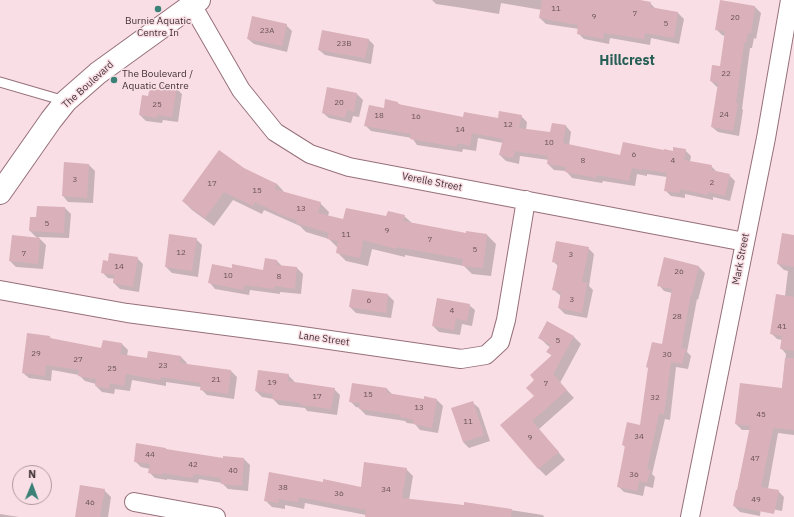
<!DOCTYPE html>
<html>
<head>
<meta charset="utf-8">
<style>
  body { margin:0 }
  #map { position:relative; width:794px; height:517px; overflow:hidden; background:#f9dfe5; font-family:"IBM Plex Sans",sans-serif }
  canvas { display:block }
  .north { position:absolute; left:12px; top:465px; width:40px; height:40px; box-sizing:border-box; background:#f9dfe5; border:1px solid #b09a9f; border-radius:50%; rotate:1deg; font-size:11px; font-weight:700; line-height:16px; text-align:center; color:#433236 }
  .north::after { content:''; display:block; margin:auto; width:14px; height:18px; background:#3c8177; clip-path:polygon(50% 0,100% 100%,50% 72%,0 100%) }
</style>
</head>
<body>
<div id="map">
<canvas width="794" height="517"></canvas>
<div class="north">N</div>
</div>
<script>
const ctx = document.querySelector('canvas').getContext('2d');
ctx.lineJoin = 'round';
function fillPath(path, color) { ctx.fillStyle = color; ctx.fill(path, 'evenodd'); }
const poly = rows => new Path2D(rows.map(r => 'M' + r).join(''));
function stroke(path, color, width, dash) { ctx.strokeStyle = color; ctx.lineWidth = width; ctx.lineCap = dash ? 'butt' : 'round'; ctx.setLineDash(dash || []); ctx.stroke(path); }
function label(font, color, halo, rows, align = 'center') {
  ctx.font = font + ' "IBM Plex Sans",sans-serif'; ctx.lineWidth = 3; ctx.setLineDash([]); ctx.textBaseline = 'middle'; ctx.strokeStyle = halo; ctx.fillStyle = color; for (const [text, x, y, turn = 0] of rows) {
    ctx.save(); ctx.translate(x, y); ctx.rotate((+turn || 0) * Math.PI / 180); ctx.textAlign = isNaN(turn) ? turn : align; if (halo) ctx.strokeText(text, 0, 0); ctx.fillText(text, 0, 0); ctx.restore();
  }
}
fillPath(poly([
  [432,0,634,0,650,3,656,9,678,13,684,19,679,44,651,38,650,45,610,38,609,44,584,39,578,33,579,29,546,24,540,18,542,10,501,3,499,14,463,8,436,4],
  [721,1,755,7,761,13,756,39,754,38,752,48,750,48,742,109,743,110,739,136,718,132,712,127,718,87,717,87,711,81,721,67,725,36,722,35,716,29],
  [286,25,292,31,287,52,254,44,248,39],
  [368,39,374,45,371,64,325,55,319,50],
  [176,88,182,94,178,122,163,120,162,123,146,121,140,115,161,91],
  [357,94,363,100,359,117,353,116,351,123,329,118,323,113],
  [398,103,401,106,463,118,498,119,521,116,527,122,526,130,551,133,566,126,571,132,569,146,621,156,674,152,685,150,691,156,690,162,711,166,717,172,729,175,735,181,730,201,713,197,713,200,685,194,685,198,671,196,665,190,667,177,647,174,647,176,637,174,635,186,603,181,602,183,572,178,566,171,554,170,548,164,549,160,520,156,519,164,506,161,500,155,503,143,478,138,476,151,463,149,462,152,417,145,412,138,371,131,365,125,385,109],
  [64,163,89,165,95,171,93,203,68,202,63,196],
  [243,169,277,184,286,194,320,203,329,212,328,216,344,220,404,216,412,223,467,235,487,235,496,244,491,276,472,274,464,266,405,255,405,257,372,249,368,266,346,261,337,252,338,248,329,239,306,232,300,226,264,210,262,214,233,200,214,226,192,210,183,201],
  [65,208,71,214,69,238,38,237,46,245,43,269,16,267,10,261,38,239,30,231,37,218],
  [794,236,794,435,778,433,768,489,778,491,784,497,782,511,761,507,760,516,740,512,734,506,750,430,742,430,736,424,782,389,786,354,781,348,782,340,777,339,771,333,785,296,788,271,784,270,778,264],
  [196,239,202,245,198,277,172,273,166,267],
  [588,248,594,254,589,286,593,290,587,318,565,314,559,308,561,296,554,290,558,266,554,262],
  [137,258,143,264,139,292,120,289,114,283,115,279,108,278,102,272,108,262],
  [665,259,699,267,705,273,698,300,697,299,687,352,691,356,688,369,676,367,670,420,665,419,652,474,655,477,653,488,645,486,643,496,624,492,618,486,626,448,623,445,641,427,663,345,672,293,664,291,659,285],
  [277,261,283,267,297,268,303,274,301,294,280,292,280,294,250,290,249,295,215,289,210,283,233,269,264,271],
  [388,295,394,301,391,318,356,313,350,307],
  [469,305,475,310,472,326,462,324,460,335,439,332,433,326],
  [547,323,574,337,581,344,560,383,574,398,539,429,565,460,546,476,539,469,502,425,536,396,536,381,552,356,548,352,550,347,547,345,539,337],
  [50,337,52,340,102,349,122,344,128,350,127,356,148,360,149,352,181,357,187,363,186,365,231,371,237,377,234,399,207,395,201,389,201,387,166,382,166,386,132,380,130,391,115,389,114,394,102,392,96,386,96,384,85,381,79,375,52,370,51,381,29,378,23,373],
  [288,375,294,381,294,383,334,389,340,395,337,415,307,411,305,408,279,405,273,399,262,397,256,391],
  [387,389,393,395,425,401,437,400,443,406,438,433,420,430,415,424,407,423,405,421,366,415,360,409,360,408,356,407,350,401],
  [473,403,479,408,490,441,469,448,463,442],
  [167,451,224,459,224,457,244,459,250,465,248,491,228,489,222,483,199,479,198,483,167,479,167,480,155,478,149,472,150,469,141,467,135,461],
  [406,469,413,476,409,500,465,507,465,503,543,515,544,517,366,517,366,515,305,503,304,509,285,505,285,509,272,507,265,500,323,483,361,488],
  [104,490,111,497,108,517,76,517],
  [0,514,19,517,0,517]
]), '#0003');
fillPath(poly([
  [542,0,640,0,651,2,650,7,678,12,674,38,645,33,644,39,604,33,603,39,577,34,578,25,539,18],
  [720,0,755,6,751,33,748,33,746,43,744,43,736,103,738,103,733,131,711,127,718,83,710,81,712,65,720,66,725,31,715,30],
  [252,16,287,24,282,46,247,39],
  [322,30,369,39,365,58,318,50],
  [161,85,177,87,172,117,157,115,157,118,139,115,142,95,148,96,150,88,160,90],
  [327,87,357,93,354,112,347,110,345,118,322,113],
  [385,99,398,102,398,104,463,117,464,112,498,118,499,111,522,115,519,128,550,132,552,123,566,125,563,143,620,155,623,142,664,150,664,149,673,151,673,147,686,149,684,160,712,165,711,170,730,174,725,196,708,192,707,195,680,189,679,193,664,191,667,173,642,169,642,170,632,168,629,181,597,175,596,178,565,172,566,167,547,164,548,156,515,151,513,158,499,155,503,139,472,133,470,146,457,143,457,147,410,139,411,134,364,126,369,105,384,108],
  [219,150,244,168,277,184,274,189,321,202,318,213,343,219,346,208,386,216,388,211,405,215,403,221,466,233,466,231,487,234,483,268,462,266,463,259,397,247,396,249,363,240,360,258,336,253,338,241,327,239,329,233,296,223,297,220,286,217,255,202,253,206,224,192,205,218,182,201],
  [64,162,89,164,87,198,62,196],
  [37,206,65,207,64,233,29,231,30,217,36,217],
  [782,233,794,235,794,267,777,264],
  [169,234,197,238,192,271,165,267],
  [12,235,40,238,38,264,9,261],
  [556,241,589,247,582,282,587,283,582,313,558,308,561,292,552,290,558,263,552,262],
  [109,253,138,257,133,287,113,283,114,275,101,273,103,260,108,261],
  [664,257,699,266,692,294,691,294,681,348,686,349,682,364,671,362,664,414,659,414,647,469,650,470,647,483,639,481,637,491,617,487,625,446,622,445,627,422,640,425,648,368,646,367,652,342,662,344,672,289,657,286],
  [265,258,277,260,277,265,297,267,295,289,274,286,274,289,244,285,243,290,208,283,212,264,232,268,232,264,263,270],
  [352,289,388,294,386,313,349,307],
  [776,294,794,297,794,351,780,349,782,336,770,334],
  [437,298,470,304,467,321,456,319,454,330,432,326],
  [547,321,574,336,553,374,567,390,532,421,559,452,538,469,500,425,534,396,526,388,534,380,530,375,552,355,546,352,551,345,538,338],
  [27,333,50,336,50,338,101,348,103,340,122,343,120,354,147,358,148,351,181,356,180,363,231,370,228,394,200,390,201,383,161,377,160,380,126,374,124,386,110,383,109,389,95,386,96,379,78,376,79,370,46,365,45,376,22,373],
  [785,358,794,358,794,430,773,428,761,487,779,490,774,514,733,506,736,490,737,490,750,426,735,424,740,383,782,388],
  [258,370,289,374,288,381,335,388,331,409,300,405,301,403,272,399,273,394,255,391],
  [352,383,387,388,387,393,424,399,424,396,437,399,432,428,413,424,414,420,400,417,401,415,359,409,360,403,349,402],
  [473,401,484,435,463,442,451,408],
  [136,443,166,448,166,449,223,458,223,456,244,458,242,486,221,484,221,478,193,474,193,478,162,473,162,475,148,473,150,464,134,462],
  [364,462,407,468,402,498,464,505,464,502,512,509,511,517,365,517,366,510,299,497,298,502,279,499,278,503,264,501,269,472,323,482,323,479,361,487],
  [80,485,105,489,100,517,75,517]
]), '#dab0ba');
const service = poly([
  [0,82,65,101]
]);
const minor = poly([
  [192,5,241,90,275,132,310,154,349,167,745,242],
  [0,290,127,313,295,335,461,359,486,355,500,342,506,320,526,200],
  [134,502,216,517],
  [690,517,766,138,790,0]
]);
const tertiary = poly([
  [0,193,51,120,66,101,98,73,199,0]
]);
stroke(service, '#97707a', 11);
stroke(minor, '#97707a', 20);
stroke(tertiary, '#97707a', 24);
stroke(service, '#fff', 9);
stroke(minor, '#fff', 18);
stroke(tertiary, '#fff', 22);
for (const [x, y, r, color] of [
  [158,9,4,"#3c8177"],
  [114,80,4,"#3c8177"]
]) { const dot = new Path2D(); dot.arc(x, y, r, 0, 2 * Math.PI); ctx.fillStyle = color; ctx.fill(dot); stroke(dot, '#f9dfe5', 1.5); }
label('8px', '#695257', null, [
  ["11",556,9],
  ["7",635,14],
  ["9",594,17],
  ["20",735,18],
  ["5",666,24],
  ["23A",267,31],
  ["23B",344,44],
  ["22",726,74],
  ["20",339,103],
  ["25",157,105],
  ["24",724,115],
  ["18",379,116],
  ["16",416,117],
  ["12",508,125],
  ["14",460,130],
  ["10",549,143],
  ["6",634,155],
  ["8",583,161],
  ["4",673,161],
  ["3",75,180],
  ["2",712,183],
  ["17",212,184],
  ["15",257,191],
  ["13",301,209],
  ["5",47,224],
  ["9",387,231],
  ["11",346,235],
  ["7",430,240],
  ["5",475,250],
  ["12",181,253],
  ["7",24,254],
  ["3",571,255],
  ["14",119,267],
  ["26",679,272],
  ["10",228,276],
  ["8",279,277],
  ["3",572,300],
  ["6",369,301],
  ["4",452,311],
  ["28",677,317],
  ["41",782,327],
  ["5",558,341],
  ["29",36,354],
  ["30",667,355],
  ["27",78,360],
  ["23",163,366],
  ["25",112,369],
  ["21",216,380],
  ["19",272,383],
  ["7",546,384],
  ["15",368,395],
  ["17",317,397],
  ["32",655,398],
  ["13",419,408],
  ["45",761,415],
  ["11",468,422],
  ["34",639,437],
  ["9",530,438],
  ["44",150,455],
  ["47",755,459],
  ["42",193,465],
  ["40",233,471],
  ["36",634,475],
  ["38",283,488],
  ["34",386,490],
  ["36",339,494],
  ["49",756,500],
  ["46",90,503]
]);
label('10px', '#433236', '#f9dfe5', [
  ["Burnie Aquatic",158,21],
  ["Centre In",158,33],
  ["The Boulevard /",122,74,"left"],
  ["Aquatic Centre",122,86,"left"]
]);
label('10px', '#433236', '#f9dfe5', [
  ["The Boulevard",88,85,-42],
  ["Verelle Street",432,182,11],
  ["Mark Street",741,259,-79],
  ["Lane Street",324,339,8]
]);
label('bold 14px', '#265e55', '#f9dfe5', [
  ["Hillcrest",627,61]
]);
</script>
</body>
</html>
